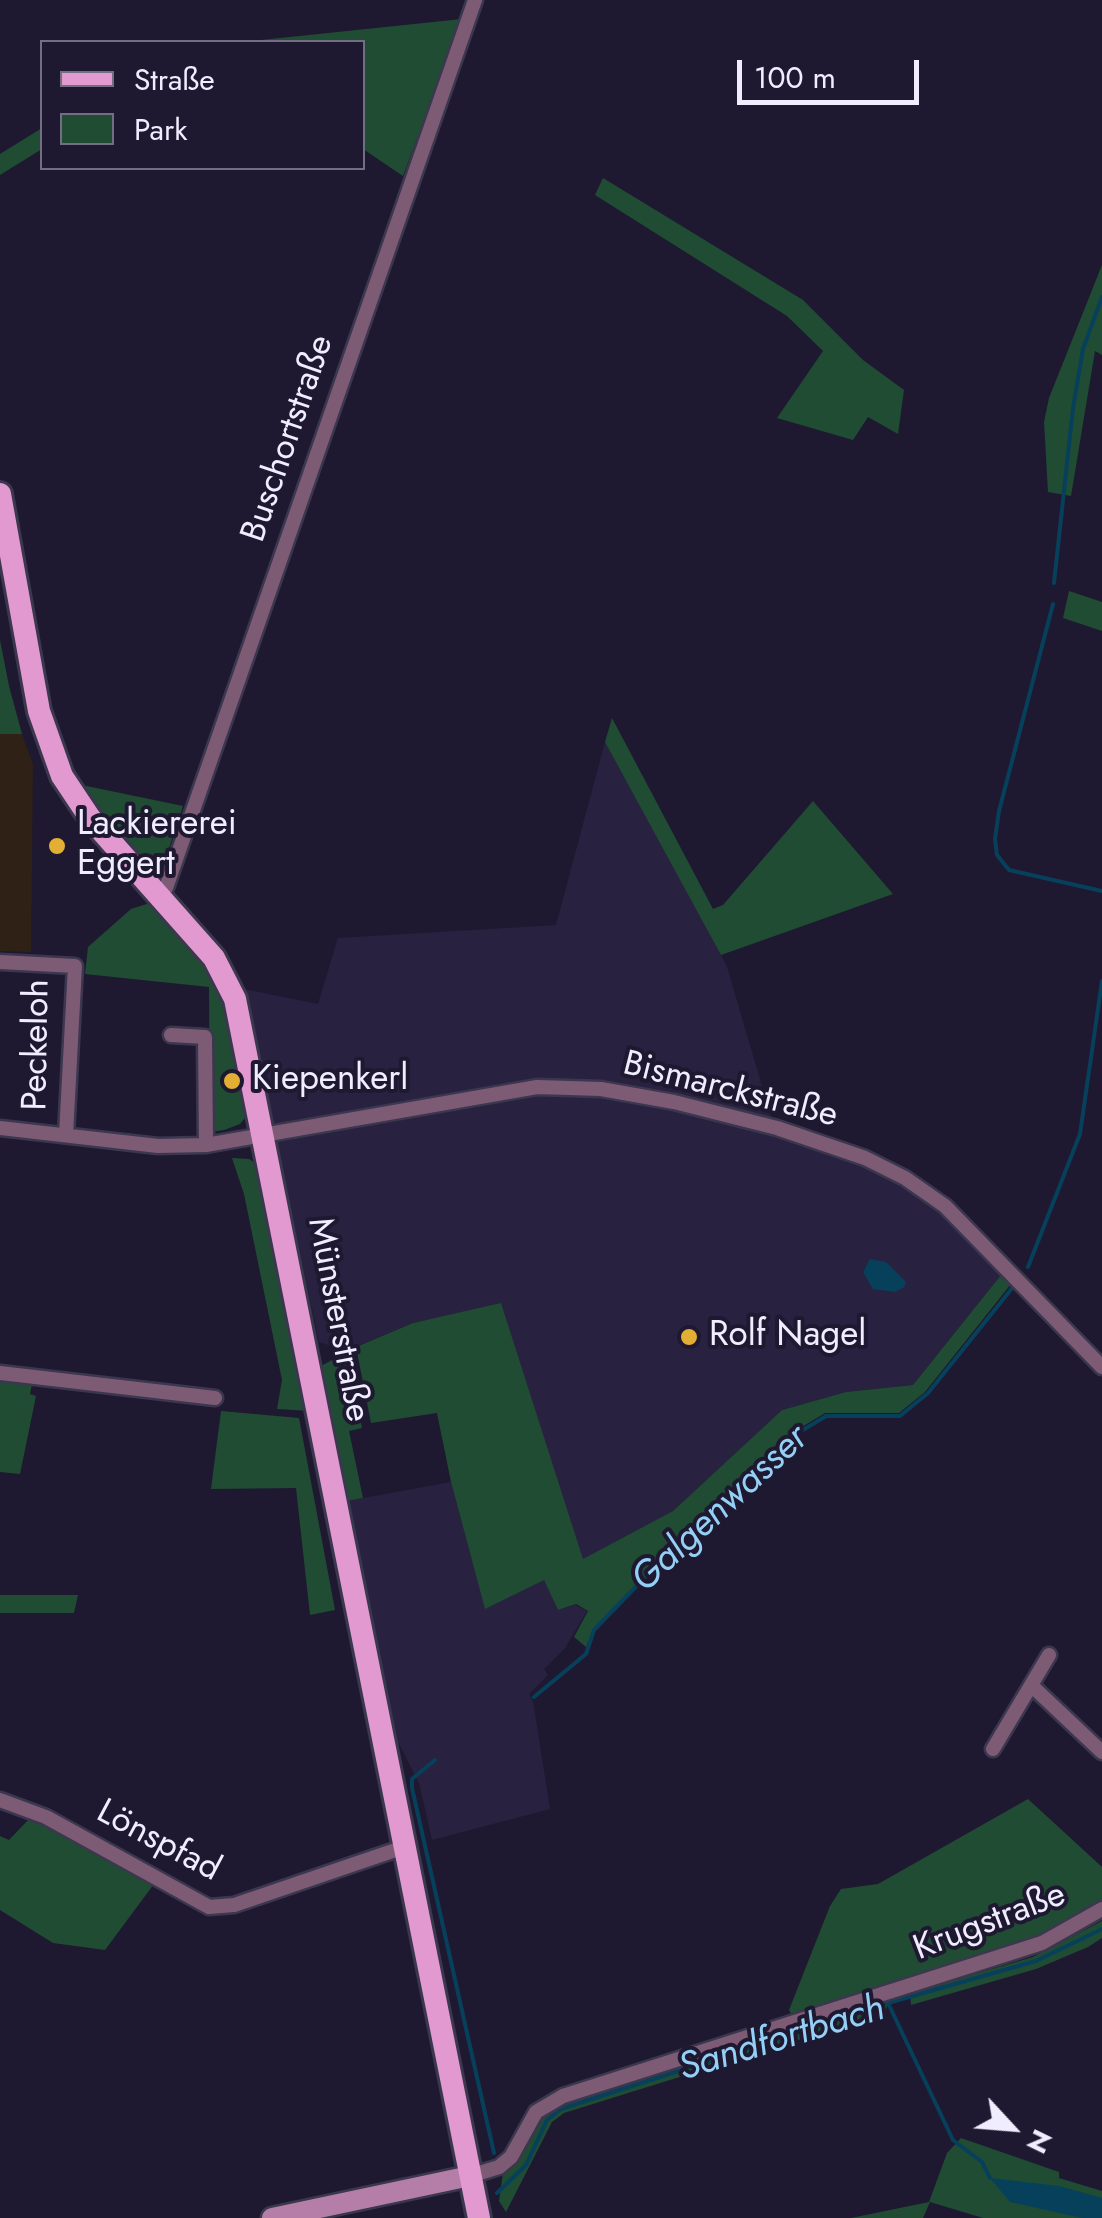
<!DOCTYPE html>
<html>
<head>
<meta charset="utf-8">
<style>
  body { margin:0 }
  #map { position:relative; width:1102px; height:2218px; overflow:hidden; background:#1e1931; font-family:Jost,sans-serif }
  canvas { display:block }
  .legend { position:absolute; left:40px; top:40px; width:325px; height:130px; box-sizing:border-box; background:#1e1931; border:2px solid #726e83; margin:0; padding:12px 18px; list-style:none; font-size:30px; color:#efedfe }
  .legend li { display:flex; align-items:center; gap:20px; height:50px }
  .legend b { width:50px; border:2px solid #726e83 }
  .north { position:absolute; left:962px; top:2078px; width:100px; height:100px; -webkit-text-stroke:8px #1e1931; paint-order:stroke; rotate:116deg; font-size:28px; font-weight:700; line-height:40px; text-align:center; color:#efedfe }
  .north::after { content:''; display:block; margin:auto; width:35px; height:45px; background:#efedfe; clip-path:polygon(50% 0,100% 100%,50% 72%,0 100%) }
  .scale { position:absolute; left:737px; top:60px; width:182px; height:45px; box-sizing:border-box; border:5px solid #efedfe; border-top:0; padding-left:12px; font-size:30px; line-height:35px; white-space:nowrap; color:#efedfe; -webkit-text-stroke:8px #1e1931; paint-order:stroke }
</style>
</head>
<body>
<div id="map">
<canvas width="1102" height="2218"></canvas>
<ul class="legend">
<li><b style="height:12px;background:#e199d0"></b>Straße</li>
<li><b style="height:28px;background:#204c33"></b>Park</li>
</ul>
<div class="north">N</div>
<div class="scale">100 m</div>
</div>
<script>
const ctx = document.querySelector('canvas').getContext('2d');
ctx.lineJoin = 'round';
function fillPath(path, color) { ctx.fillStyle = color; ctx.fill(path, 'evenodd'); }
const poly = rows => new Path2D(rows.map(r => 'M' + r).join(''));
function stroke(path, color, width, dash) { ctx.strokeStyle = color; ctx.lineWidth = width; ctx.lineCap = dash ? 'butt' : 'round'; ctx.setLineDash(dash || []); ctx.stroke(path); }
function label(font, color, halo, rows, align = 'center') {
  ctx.font = font + ' Jost,sans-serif'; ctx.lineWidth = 8; ctx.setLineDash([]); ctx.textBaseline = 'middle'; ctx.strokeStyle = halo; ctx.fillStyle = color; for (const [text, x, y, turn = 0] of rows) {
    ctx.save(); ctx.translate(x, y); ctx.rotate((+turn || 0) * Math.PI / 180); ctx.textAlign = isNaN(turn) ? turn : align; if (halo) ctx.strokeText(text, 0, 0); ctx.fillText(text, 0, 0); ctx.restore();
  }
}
fillPath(poly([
  [605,742,701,915,727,967,777,1137,864,1167,903,1185,941,1212,1001,1275,913,1385,846,1392,782,1410,673,1511,583,1560,501,1304,413,1323,345,1351,319,1342,244,989,318,1004,338,938,556,925],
  [451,1482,485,1608,544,1579,558,1610,575,1605,587,1611,565,1648,544,1669,548,1675,529,1694,533,1701,550,1809,432,1840,419,1783,396,1738,347,1501]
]), '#282140');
fillPath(poly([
  [8,697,33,764,31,952,0,951,0,698]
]), '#2f2115');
fillPath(poly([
  [462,19,403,176,363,149,362,42,242,42],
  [42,128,42,149,0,175,0,154],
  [603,178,803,300,863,360,904,390,898,434,868,417,853,440,777,418,823,351,787,316,595,195],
  [1102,265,1102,355,1095,351,1071,496,1048,492,1044,422,1049,398],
  [1069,591,1102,602,1102,631,1063,618],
  [0,640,9,686,22,734,0,734],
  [612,718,713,909,723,905,813,801,893,894,721,955,605,742],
  [72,783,183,806,158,881],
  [153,902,215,972,226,994,249,1113,240,1124,224,1130,210,1132,209,987,85,974,88,947,131,909],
  [232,1158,249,1159,263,1168,310,1411,277,1409,282,1380,244,1194],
  [1001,1275,1011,1284,925,1392,899,1413,825,1413,782,1439,593,1630,586,1647,574,1637,588,1611,576,1604,558,1610,544,1580,485,1609,451,1482,437,1413,371,1423,356,1347,413,1323,501,1303,583,1559,673,1511,782,1410,846,1392,913,1385],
  [332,1360,351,1366,362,1428,349,1431,363,1498,347,1501,319,1367],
  [0,1381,32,1384,30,1394,36,1396,20,1474,0,1472],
  [221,1411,299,1418,335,1610,310,1615,296,1488,211,1489],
  [0,1595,78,1595,74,1613,0,1613],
  [1028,1799,1102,1867,1102,1902,1039,1938,793,2017,789,2010,830,1906,841,1889,878,1884],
  [30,1818,154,1884,105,1950,53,1943,0,1910,0,1836,9,1840],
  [1102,1921,1102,1938,1088,1947,1036,1969,911,2005,910,1993,1033,1957],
  [889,2000,885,2013,564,2113,552,2122,506,2212,499,2201,503,2173,516,2160,538,2119,549,2109],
  [961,2138,1059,2172,1059,2178,1102,2191,1102,2218,983,2218,930,2202,923,2218,851,2218,929,2202,947,2153]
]), '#204c33');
fillPath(poly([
  [870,1259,886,1262,906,1282,904,1287,895,1292,873,1289,863,1272],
  [990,2178,1059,2186,1102,2198,1102,2218,1082,2218,1010,2202]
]), '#07405b');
stroke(poly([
  [1054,583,1073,408,1083,349,1102,297],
  [1053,604,999,811,995,839,997,855,1009,870,1102,891],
  [1028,1267,1080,1134,1102,981],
  [534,1697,586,1654,594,1630,679,1542,727,1501,785,1441,826,1416,900,1416,928,1393,1013,1287],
  [435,1760,412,1779,412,1788,494,2153],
  [888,2003,953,2140,982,2162,990,2178],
  [497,2193,526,2165,547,2120,561,2109,888,2003,1036,1961,1102,1929]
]), '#07405b', 4);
const minor = poly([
  [158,894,166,888,475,0],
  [0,962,75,966,66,1135],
  [171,1035,205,1037,206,1145],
  [0,1128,158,1146,206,1145,537,1087,601,1089,674,1102,777,1128,865,1158,905,1178,945,1206,1102,1367],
  [0,1373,215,1398],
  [1031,1685,1102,1752],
  [993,1749,1049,1655],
  [0,1800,46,1817,209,1907,234,1905,404,1847],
  [470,2176,499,2167,511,2157,536,2112,563,2096,1042,1943,1102,1909]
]);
const secondary = poly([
  [272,2218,470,2176]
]);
const primary = poly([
  [0,494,39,711,62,776,90,818,214,958,235,999,479,2218]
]);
stroke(minor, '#3b374e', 19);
stroke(secondary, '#3b374e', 25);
stroke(primary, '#3b374e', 28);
stroke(minor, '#7e5b75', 14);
stroke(secondary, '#b57ea9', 20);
stroke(primary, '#e199d0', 22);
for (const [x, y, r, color] of [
  [57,846,10,"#e3ae34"],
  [232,1081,10,"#e3ae34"],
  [689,1337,10,"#e3ae34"]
]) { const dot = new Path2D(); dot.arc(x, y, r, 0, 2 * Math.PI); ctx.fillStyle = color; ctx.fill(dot); stroke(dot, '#1e1931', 4); }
label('35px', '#efedfe', '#1e1931', [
  ["Buschortstraße",289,439,-71],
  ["Peckeloh",38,1045,-89],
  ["Bismarckstraße",730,1091,14],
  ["Münsterstraße",337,1320,79],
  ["Lönspfad",158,1842,28],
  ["Krugstraße",990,1923,-21]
]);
label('35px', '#efedfe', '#1e1931', [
  ["Lackiererei",77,826],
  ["Eggert",77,866],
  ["Kiepenkerl",252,1081],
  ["Rolf Nagel",709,1337]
], 'left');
label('italic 38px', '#94d0f6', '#1e1931', [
  ["Galgenwasser",721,1510,-43],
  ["Sandfortbach",782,2040,-17]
]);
</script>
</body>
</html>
